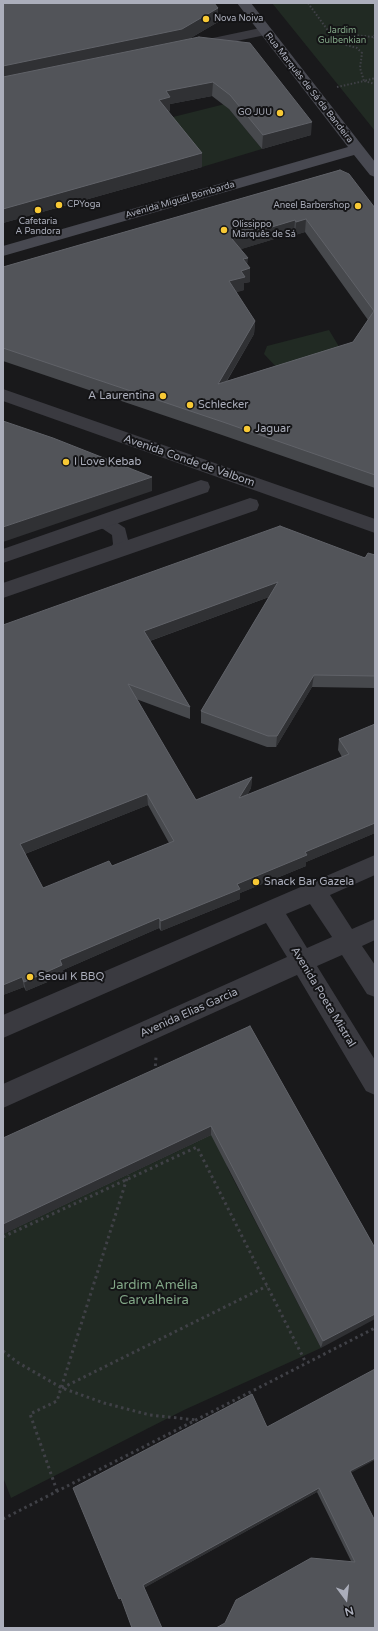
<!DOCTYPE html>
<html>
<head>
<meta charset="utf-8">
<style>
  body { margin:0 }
  #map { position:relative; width:378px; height:1631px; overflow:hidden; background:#19191b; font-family:"Varela Round",sans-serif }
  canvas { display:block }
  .frame { position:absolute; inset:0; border:4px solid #abaebb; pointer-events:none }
  .north { position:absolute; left:326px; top:1579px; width:40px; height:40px; -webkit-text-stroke:3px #141416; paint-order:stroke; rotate:165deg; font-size:11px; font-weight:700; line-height:16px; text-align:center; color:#abaebb }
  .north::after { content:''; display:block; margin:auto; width:14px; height:18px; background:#abaebb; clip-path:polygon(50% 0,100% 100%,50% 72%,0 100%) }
</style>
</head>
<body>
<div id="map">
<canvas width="378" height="1631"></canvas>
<div class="frame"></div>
<div class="north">N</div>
</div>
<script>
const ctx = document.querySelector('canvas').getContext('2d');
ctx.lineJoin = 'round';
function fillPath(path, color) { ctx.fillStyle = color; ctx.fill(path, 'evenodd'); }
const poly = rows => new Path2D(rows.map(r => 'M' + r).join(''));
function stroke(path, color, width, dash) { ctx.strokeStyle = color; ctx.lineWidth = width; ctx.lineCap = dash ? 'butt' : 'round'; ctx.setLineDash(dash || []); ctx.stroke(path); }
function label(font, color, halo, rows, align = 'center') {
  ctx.font = font + ' "Varela Round",sans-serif'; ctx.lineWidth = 4; ctx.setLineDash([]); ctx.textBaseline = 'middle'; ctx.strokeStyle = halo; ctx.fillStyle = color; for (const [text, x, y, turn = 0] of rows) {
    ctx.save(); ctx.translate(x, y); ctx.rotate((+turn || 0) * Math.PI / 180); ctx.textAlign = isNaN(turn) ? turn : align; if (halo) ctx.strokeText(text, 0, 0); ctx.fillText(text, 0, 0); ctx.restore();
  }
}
fillPath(poly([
  [272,3,375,3,375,131,339,86],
  [225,104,262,149,202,167,165,119],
  [329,330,341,350,279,370,264,354,267,346],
  [217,1126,228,1169,321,1348,184,1410,11,1498,3,1477,3,1234,188,1146]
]), '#212a23');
stroke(poly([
  [308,3,329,32,336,39],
  [375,35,373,37,375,38],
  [373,37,354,35,336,39,346,45,357,48,362,53,360,68,364,81,375,78],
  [337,87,364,81,375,84]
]), '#404147', 2, [1.5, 2]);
stroke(poly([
  [155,1072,156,1057],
  [3,1237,197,1147,306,1363],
  [3,1351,17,1362,62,1388,104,1403,150,1415,196,1420],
  [62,1388,267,1286],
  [57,1491,30,1414,57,1401,128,1175],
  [3,1519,375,1328]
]), '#404147', 3, [2.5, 3.5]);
fillPath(poly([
  [99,517,113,520,125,528,129,544,124,554,118,556,112,554,110,550,113,544,112,535,103,529,93,527,91,523,93,519,99,517]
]), '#3a3a40');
fillPath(poly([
  [265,27,270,28,272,31,270,34,194,50,189,49,187,46,189,43,194,42,265,27],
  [3,389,375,519,375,533,3,401,3,389],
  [201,480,208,482,210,487,208,492,3,563,3,549,201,480],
  [250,498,257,500,259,505,257,510,3,598,3,583,250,498],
  [375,855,375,875,330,895,352,929,375,919,375,940,362,946,375,965,375,997,367,994,342,955,317,966,375,1060,375,1095,366,1091,297,975,3,1108,3,1084,287,957,266,923,3,1038,3,1015,375,855],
  [310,904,332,937,307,948,286,914,310,904]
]), '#3a3a40');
fillPath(poly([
  [237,3,251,3,375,162,375,177,370,175,354,155,3,256,3,246,348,147,237,3]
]), '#484951');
fillPath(poly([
  [3,3,218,8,218,22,189,39,311,135,262,149,229,109,212,96,170,104,170,111,168,112,202,153,202,167,3,223],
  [340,170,375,208,375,488,222,435,3,361,3,267],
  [305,232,368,320,353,342,227,381,254,334,255,321,236,292,244,290,244,283,250,282,247,265,241,249,294,233,295,235],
  [375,555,375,688,312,687,276,747,267,747,201,723,201,711,269,597,150,641,190,707,190,719,136,699,196,800,252,777,251,788,247,795,342,757,338,750,339,739,375,724,375,833,306,862,306,866,240,893,240,899,161,931,159,928,63,970,64,975,26,991,24,987,3,995,3,625],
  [148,805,169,843,112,866,43,888,25,854],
  [250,1026,375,1248,321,1348,211,1135,3,1234],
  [267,1427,351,1473,375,1628,351,1561,317,1492,120,1601]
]), '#47494d');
fillPath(poly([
  [218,8,218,22,182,43,3,80,3,66],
  [213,82,212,96,170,104,170,111,159,114,159,100,166,91],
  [312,122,311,135,262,149,263,135],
  [202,153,202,167,3,223,3,209],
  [306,219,305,232,295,235,296,222],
  [295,220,294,233,232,252,232,239],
  [248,258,247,269,250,268,250,282,244,283,244,290,229,295,229,281,241,271,243,259],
  [255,321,254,334,217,397,218,384],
  [152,477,152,491,3,542,3,527],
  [278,582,277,594,144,643,144,631],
  [314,675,312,687,276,747,277,736],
  [252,777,251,788,239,809,239,798],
  [147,794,148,805,22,855,20,844],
  [375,823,375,833,306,862,306,866,240,893,240,899,161,931,161,921,305,852],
  [159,918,159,928,63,970,64,975,26,991,24,982,60,960],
  [22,977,24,987,3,995,3,985],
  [211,1126,211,1135,3,1234,3,1224],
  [375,1314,375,1319,321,1348,323,1341],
  [375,1458,375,1460,347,1475,350,1471],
  [319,1488,317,1492,144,1588,143,1585]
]), '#303134');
const building = poly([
  [3,3,214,3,218,8,182,29,3,66,3,3],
  [199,37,250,43,312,122,263,135,230,95,213,82,166,91,170,97,159,100,202,153,3,209,3,77,199,37],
  [340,170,349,174,375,208,375,475,223,422,3,348,3,267,340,170],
  [306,219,374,311,353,342,218,384,255,321,229,281,245,277,241,271,250,268,243,259,248,258,232,239,295,220,296,222,306,219],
  [3,421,53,438,152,477,3,527,3,421],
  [280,526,365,558,368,553,375,555,375,676,314,675,277,736,268,736,201,711,278,582,144,631,190,707,128,684,196,800,252,777,239,798,349,754,339,739,375,724,375,823,305,852,307,855,237,884,240,889,161,921,159,918,60,960,62,965,24,982,22,977,3,985,3,625,280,526],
  [147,794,174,841,112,866,109,861,43,888,20,844,147,794],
  [250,1026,375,1248,375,1314,323,1341,211,1126,3,1224,3,1138,250,1026],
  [375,1369,375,1458,350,1471,375,1521,375,1628,216,1628,225,1623,236,1600,311,1558,355,1562,319,1488,143,1585,162,1628,132,1628,121,1598,119,1599,73,1488,252,1394,267,1427,375,1369]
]);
fillPath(building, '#525459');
stroke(building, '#606268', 1);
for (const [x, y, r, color] of [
  [206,19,4,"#f8c935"],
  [280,113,4,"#f8c935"],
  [59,205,4,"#f8c935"],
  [358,206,4,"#f8c935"],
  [38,210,4,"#f8c935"],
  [224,230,4,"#f8c935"],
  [163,396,4,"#f8c935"],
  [190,405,4,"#f8c935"],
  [247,429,4,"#f8c935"],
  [66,462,4,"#f8c935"],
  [256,882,4,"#f8c935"],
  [30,977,4,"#f8c935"]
]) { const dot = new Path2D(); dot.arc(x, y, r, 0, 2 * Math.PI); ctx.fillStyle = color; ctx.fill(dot); stroke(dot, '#141416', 1.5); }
label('9px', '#abaebb', '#141416', [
  ["Nova Noiva",214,19],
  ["GO JUU",272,113,"right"],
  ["CPYoga",67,205],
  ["Aneel Barbershop",350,206,"right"],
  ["Cafetaria",38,222,"center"],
  ["A Pandora",38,232,"center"],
  ["Olissippo",232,225],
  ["Marquês de Sá",232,235]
], 'left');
label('9px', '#82a787', '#141416', [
  ["Jardim",342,31],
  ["Gulbenkian",342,41]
]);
label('9px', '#abaebb', '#141416', [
  ["Rua Marquês de Sá da Bandeira",309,88,52],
  ["Avenida Miguel Bombarda",180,200,-16]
]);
label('11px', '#abaebb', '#141416', [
  ["A Laurentina",155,396,"right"],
  ["Schlecker",198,405],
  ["Jaguar",255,429],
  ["I Love Kebab",74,462],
  ["Snack Bar Gazela",264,882],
  ["Seoul K BBQ",38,977]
], 'left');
label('11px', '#abaebb', '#141416', [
  ["Avenida Conde de Valbom",189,461,19],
  ["Avenida Poeta Mistral",323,997,59],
  ["Avenida Elias Garcia",189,1013,-24]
]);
label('13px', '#82a787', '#141416', [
  ["Jardim Amélia",154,1286],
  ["Carvalheira",154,1301]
]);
</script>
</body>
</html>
